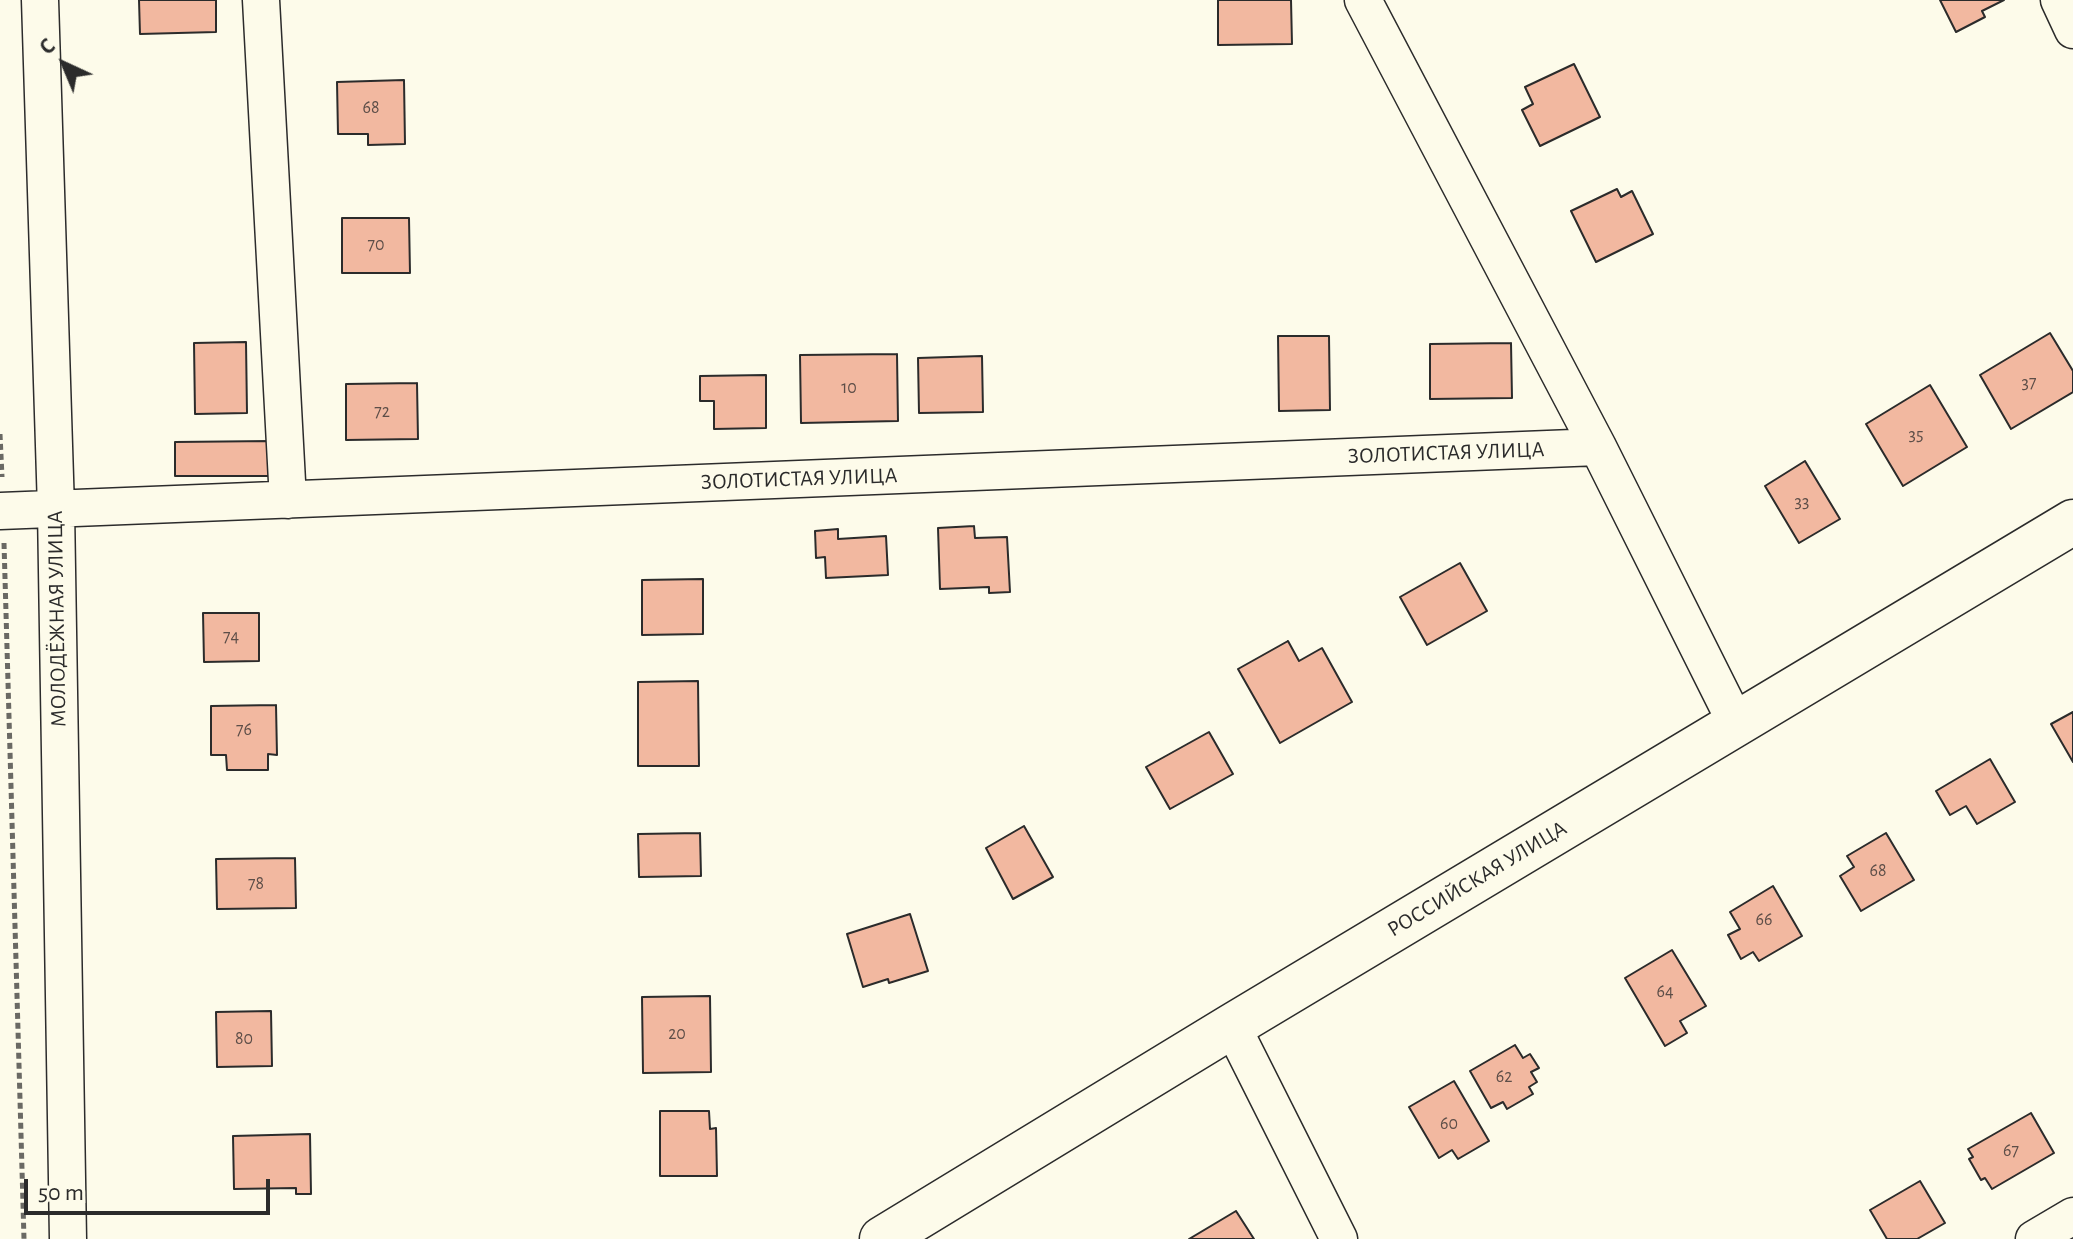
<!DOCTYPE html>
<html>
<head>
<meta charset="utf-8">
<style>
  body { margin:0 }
  #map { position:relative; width:2073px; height:1239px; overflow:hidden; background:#fdfbea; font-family:"Alegreya Sans",sans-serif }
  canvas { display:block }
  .north { position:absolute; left:24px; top:24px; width:80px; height:80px; -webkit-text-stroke:6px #fdfbea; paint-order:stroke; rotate:316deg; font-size:22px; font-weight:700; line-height:32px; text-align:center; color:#2b2b2b }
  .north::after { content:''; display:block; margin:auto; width:28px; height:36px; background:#2b2b2b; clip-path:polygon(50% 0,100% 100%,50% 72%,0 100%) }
  .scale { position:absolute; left:24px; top:1179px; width:246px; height:36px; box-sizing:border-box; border:4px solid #2b2b2b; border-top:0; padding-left:10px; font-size:24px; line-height:28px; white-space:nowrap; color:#2b2b2b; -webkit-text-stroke:6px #fdfbea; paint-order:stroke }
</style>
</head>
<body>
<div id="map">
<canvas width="2073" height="1239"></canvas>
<div class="north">С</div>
<div class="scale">50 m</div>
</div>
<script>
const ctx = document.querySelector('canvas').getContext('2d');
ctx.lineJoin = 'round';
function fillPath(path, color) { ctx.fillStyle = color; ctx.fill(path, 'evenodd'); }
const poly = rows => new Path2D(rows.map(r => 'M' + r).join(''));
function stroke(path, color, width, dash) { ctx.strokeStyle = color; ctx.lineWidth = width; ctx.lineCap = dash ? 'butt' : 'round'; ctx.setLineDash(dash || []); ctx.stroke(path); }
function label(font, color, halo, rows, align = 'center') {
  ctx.font = font + ' "Alegreya Sans",sans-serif'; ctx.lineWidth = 6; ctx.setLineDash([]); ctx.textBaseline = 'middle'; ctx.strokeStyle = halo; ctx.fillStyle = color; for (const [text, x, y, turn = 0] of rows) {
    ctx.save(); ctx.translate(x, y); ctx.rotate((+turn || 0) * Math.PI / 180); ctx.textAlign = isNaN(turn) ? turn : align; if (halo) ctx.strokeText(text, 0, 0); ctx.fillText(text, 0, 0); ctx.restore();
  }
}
const building = poly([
  [139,0,216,0,216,32,140,34,139,0],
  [1218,0,1291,0,1292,44,1218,45,1218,0],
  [1940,0,2004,0,1982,11,1985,17,1956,32,1940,0],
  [1574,64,1600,117,1540,146,1522,110,1533,104,1525,87,1574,64],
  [404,80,405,144,368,145,368,134,338,134,337,82,404,80],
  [1617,189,1621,197,1632,191,1653,234,1596,262,1571,211,1617,189],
  [342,218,409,218,410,273,342,273,342,218],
  [2050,333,2073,371,2073,392,2011,429,1980,375,2050,333],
  [1278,336,1329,336,1330,410,1279,411,1278,336],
  [246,342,247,413,195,414,194,343,246,342],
  [1511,343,1512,398,1430,399,1430,344,1511,343],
  [897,354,898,421,801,423,800,355,897,354],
  [982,356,983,412,919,413,918,358,982,356],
  [766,375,766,428,714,429,714,401,700,401,700,376,766,375],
  [417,383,418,439,346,440,346,384,417,383],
  [1930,385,1967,447,1903,486,1866,424,1930,385],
  [271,441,271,476,175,476,175,442,271,441],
  [1805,461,1840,519,1799,543,1765,486,1805,461],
  [974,526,975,538,1007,537,1010,592,989,593,989,587,940,589,938,528,974,526],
  [838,529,838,539,886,536,888,575,826,578,825,557,816,558,815,531,838,529],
  [1460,563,1487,611,1427,645,1400,597,1460,563],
  [703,579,703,634,642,635,642,580,703,579],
  [203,613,259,613,259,661,204,662,203,613],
  [1288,641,1299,661,1322,648,1352,702,1280,743,1238,669,1288,641],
  [698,681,699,766,638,766,638,682,698,681],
  [276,705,277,755,268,754,268,770,227,770,226,755,211,755,211,706,276,705],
  [2073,712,2073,762,2051,724,2073,712],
  [1209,732,1233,774,1170,809,1146,767,1209,732],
  [1990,759,2015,802,1977,824,1966,806,1950,815,1936,791,1990,759],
  [1024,826,1053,877,1013,899,986,848,1024,826],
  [700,833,701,876,639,877,638,834,700,833],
  [1886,833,1914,880,1861,911,1840,876,1854,867,1847,856,1886,833],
  [295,858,296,908,217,909,216,859,295,858],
  [1773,886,1802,936,1759,961,1753,952,1741,959,1728,935,1740,929,1730,912,1773,886],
  [910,914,928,971,889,983,888,979,863,987,847,934,910,914],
  [1672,950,1706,1006,1680,1021,1687,1033,1665,1046,1625,978,1672,950],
  [710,996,711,1072,643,1073,642,997,710,996],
  [271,1011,272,1066,217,1067,216,1012,271,1011],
  [1515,1045,1523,1058,1530,1054,1539,1068,1531,1072,1537,1082,1529,1087,1533,1094,1507,1109,1503,1102,1491,1108,1470,1071,1515,1045],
  [1454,1081,1489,1141,1458,1159,1452,1150,1439,1158,1409,1107,1454,1081],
  [660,1111,709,1111,710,1129,716,1128,717,1176,660,1176,660,1111],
  [2031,1113,2054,1153,1992,1189,1985,1178,1981,1180,1969,1159,1973,1157,1968,1149,2031,1113],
  [310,1134,311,1194,296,1194,296,1188,234,1189,233,1136,310,1134],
  [1920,1181,1945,1223,1917,1239,1887,1239,1870,1210,1920,1181],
  [1236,1211,1254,1239,1189,1239,1236,1211]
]);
fillPath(building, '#f2b8a0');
stroke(building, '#2b2b2b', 2);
const minor = poly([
  [40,0,56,509,68,1239],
  [261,0,288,500],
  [1363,0,1598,447,1736,723],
  [2059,0,2073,30],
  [0,511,1598,447],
  [1232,1026,1339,1239],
  [2034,1239,2073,1216]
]);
const major = poly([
  [882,1239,1232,1026,2073,522]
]);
stroke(minor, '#2b2b2b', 39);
stroke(major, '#2b2b2b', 47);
stroke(poly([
  [0,434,2,477],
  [4,543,24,1239]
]), '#6a6964', 5, [6, 4]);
stroke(minor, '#fdfbea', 36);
stroke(major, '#fdfbea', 44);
label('18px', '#5d4e48', null, [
  ["68",371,108],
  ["70",376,245],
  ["37",2029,383],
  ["10",849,388],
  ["72",382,412],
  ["35",1916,435],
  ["33",1802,502],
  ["74",231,637],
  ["76",244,730],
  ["68",1878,871],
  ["78",256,884],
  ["66",1764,920],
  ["64",1665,992],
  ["20",677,1034],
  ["80",244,1039],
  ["62",1504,1077],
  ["60",1449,1124],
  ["67",2011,1151]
]);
label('22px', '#2b2b2b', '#fdfbea', [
  ["ЗОЛОТИСТАЯ УЛИЦА",1446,453,-2],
  ["ЗОЛОТИСТАЯ УЛИЦА",799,479,-2],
  ["МОЛОДЁЖНАЯ УЛИЦА",57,619,-91],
  ["РОССИЙСКАЯ УЛИЦА",1477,879,-31]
]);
</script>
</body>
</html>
